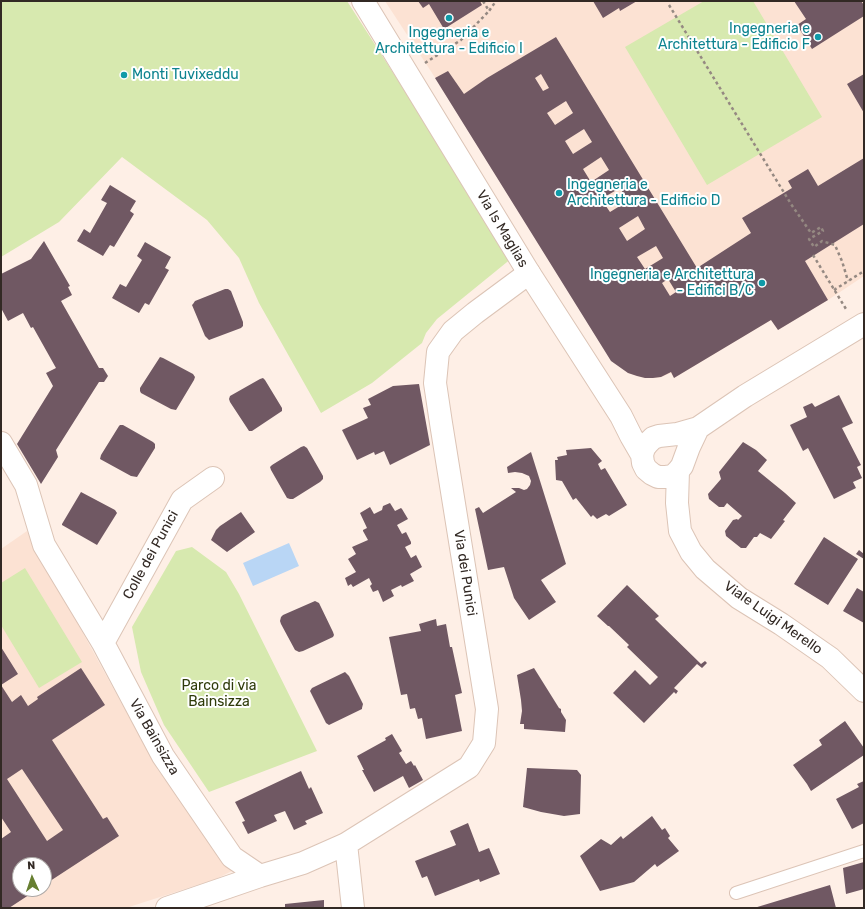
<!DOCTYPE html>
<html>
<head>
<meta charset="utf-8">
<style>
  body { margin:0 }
  #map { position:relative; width:865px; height:909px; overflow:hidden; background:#feefe6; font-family:Rubik,sans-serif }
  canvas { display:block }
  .frame { position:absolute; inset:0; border:2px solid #322924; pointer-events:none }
  .north { position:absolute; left:12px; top:857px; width:40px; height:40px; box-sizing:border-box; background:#fff; border:1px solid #ada9a7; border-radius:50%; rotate:357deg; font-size:11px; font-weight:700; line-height:16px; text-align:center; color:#322924 }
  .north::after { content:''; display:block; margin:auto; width:14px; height:18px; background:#677f31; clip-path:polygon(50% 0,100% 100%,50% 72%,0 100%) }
</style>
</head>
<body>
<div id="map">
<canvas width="865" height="909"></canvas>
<div class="frame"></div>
<div class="north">N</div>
</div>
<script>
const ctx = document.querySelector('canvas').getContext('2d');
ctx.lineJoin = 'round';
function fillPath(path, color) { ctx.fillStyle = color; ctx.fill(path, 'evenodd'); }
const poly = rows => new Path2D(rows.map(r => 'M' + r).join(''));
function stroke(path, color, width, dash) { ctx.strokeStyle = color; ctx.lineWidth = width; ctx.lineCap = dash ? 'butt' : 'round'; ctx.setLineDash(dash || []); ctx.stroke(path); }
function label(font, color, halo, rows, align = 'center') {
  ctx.font = font + ' Rubik,sans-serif'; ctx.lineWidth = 4; ctx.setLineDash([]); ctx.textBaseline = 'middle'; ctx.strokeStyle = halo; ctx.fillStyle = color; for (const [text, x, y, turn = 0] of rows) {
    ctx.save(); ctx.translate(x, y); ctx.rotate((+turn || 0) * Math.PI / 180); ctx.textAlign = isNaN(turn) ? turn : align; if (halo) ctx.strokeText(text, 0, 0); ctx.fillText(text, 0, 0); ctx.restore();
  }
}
fillPath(poly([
  [385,1,864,1,864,276,828,300,778,330,771,320,674,378,671,373,661,377,653,378,645,378,628,373],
  [27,531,158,770,232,871,216,879,126,908,1,908,1,549],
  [20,865,44,865,44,889,20,889]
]), '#fce2d3');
fillPath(poly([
  [1,1,347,1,512,258,437,319,426,333,422,343,372,383,321,413,259,303,239,258,207,220,122,157,59,222,1,257],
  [704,1,753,1,822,117,707,185,625,47],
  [192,547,226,572,239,594,317,751,209,792,164,725,141,672,132,627,176,551],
  [25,568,82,662,39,688,1,625,1,583]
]), '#d7e9af');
fillPath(poly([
  [289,543,299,566,253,586,243,563]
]), '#b9d6f5');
fillPath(poly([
  [418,1,480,1,482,5,444,29,429,4,423,8],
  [593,1,637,1,620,11,619,8,603,18],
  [794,1,861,1,864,5,864,16,812,49,797,25,806,19],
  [556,37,697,268,751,233,742,218,792,188,788,181,808,169,818,186,864,158,864,224,805,261,828,300,778,330,771,320,674,378,671,372,661,377,653,378,645,378,637,376,628,373,611,361,435,78,448,71,464,94,487,78],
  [541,74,549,88,543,91,535,78],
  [566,101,573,113,555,125,547,113],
  [584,129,592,142,573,154,565,141],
  [601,157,609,170,591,182,583,169],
  [620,188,628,201,610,212,601,199],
  [638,216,645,229,627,241,619,228],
  [656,246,663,258,645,269,637,257],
  [668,279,676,292,670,296,662,283],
  [864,74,864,113,847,84],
  [110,185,136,201,130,211,134,214,114,247,110,245,103,256,77,241,84,229,90,233,107,203,101,200],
  [44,241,70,286,68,287,72,295,61,301,99,368,103,368,108,376,104,382,99,382,56,450,58,457,41,484,17,444,53,386,46,373,56,368,33,327,31,328,23,313,8,321,1,308,1,274,31,259],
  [145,242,171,257,165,268,169,270,149,305,145,303,139,313,112,298,120,284,126,287,142,260,137,256],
  [225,289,228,289,231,291,243,322,243,326,241,328,209,340,205,336,192,305,193,304,195,301],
  [160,357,163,358,193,374,195,377,194,380,176,410,171,409,141,393,140,391,140,388],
  [263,378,265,380,282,408,282,411,252,431,249,431,230,402,229,399,230,396,260,379],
  [419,384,430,445,390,465,384,451,375,455,374,452,357,460,342,430,368,418,363,408,371,405,368,399,393,386],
  [839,395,853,423,842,428,861,465,857,467,862,478,853,482,856,488,834,499,808,448,803,451,790,425,807,417,803,407,812,403,815,407],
  [120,425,123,425,153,442,155,444,155,448,137,477,131,476,100,459,101,455,119,426],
  [743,442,756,450,767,460,758,471,785,493,796,503,783,520,785,521,771,539,760,533,757,537,754,537,746,548,741,548,726,536,725,531,733,520,737,519,738,520,742,516,727,503,724,507,719,507,709,499,708,494,721,479,719,472],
  [304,446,307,448,323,476,323,479,320,482,293,499,290,499,287,498,271,470,270,467,272,465,301,447],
  [591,448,602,461,598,464,601,470,605,468,627,505,609,516,606,514,597,519,593,515,591,517,576,498,573,500,562,481,556,480,555,460,558,460,557,457,567,455,566,450],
  [531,452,566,564,541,580,556,602,529,620,514,598,504,567,488,570,475,509,479,507,483,513,516,492,511,488,519,488,524,490,527,489,530,485,531,481,529,476,522,473,515,472,508,473,507,467],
  [81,492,115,510,117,513,97,545,62,525,62,524],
  [390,503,395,511,401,508,402,509,408,519,397,525,402,534,406,532,411,542,411,544,405,547,411,558,416,555,422,567,410,574,414,581,402,587,401,585,391,590,394,596,383,602,378,590,373,592,370,586,372,584,369,578,353,587,351,584,348,586,345,578,356,572,348,559,356,554,352,547,368,540,363,531,363,530,367,528,360,513,370,507,374,514,382,510,383,506],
  [241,512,255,532,227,552,211,540,216,530,220,526],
  [824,537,858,559,828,605,794,584],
  [859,550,864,554,864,559,856,554],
  [627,585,659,616,655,619,701,664,705,661,707,663,702,668,697,664,674,688,678,691,676,694,674,692,644,723,613,693,635,670,650,685,658,677,627,647,629,645,609,626,608,626,597,616],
  [857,588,864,592,864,623,843,611],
  [315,601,319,603,333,632,334,635,333,637,303,651,299,652,295,650,281,624,280,621,281,617,283,615],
  [436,619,437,626,446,624,450,647,452,647,462,693,455,695,462,731,426,739,422,718,418,719,415,708,410,709,407,694,401,695,389,637,421,631,419,624],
  [1,647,18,674,1,685],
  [81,668,105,705,52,740,103,819,107,817,119,836,44,885,44,865,20,865,20,889,38,889,9,908,1,908,1,839,11,832,1,817,1,685,12,702,21,695,28,706,38,699,37,697],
  [22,769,63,830,47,841,7,779],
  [534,668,559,708,561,709,561,712,566,720,565,732,524,729,524,724,520,724,522,711,521,700,517,675],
  [345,672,349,676,363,704,362,708,362,709,329,725,326,723,310,691,312,688],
  [845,721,864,748,864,755,811,791,807,784,793,765,822,745,819,740],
  [392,734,402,751,399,753,406,764,411,761,414,766,415,765,423,780,409,788,403,776,374,792,362,770,364,770,357,756,386,740,385,738],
  [527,768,577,770,581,775,580,814,564,816,541,812,523,807],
  [301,771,309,789,311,787,323,813,305,821,307,824,294,830,285,811,274,815,277,821,248,834,242,822,245,821,235,802],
  [864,781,864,823,852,829,836,799,859,787,857,784],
  [652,816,662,830,665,828,670,836,668,838,679,851,657,867,655,864,634,882,600,891,580,856,601,839,611,845,621,836,623,839],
  [468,823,479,852,489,848,500,874,480,882,479,879,435,896,427,876,422,878,415,861,456,845,450,831],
  [864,862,864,889,846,894,843,868],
  [830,885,836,908,754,908],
  [324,900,324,908,285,908,285,904]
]), '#705863');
const lane = poly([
  [736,893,864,851]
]);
const street = poly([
  [1,443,26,485,44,545,103,643,163,756,232,857,260,876],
  [103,643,182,500,213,478],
  [346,844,353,908],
  [167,908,260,876,303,863,346,844,469,767,484,743,487,709,441,423,435,383,438,352,453,331,475,313,529,273]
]);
const secondary = poly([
  [363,1,529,273,621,416,631,436,642,455],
  [698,428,689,447,682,466,678,471,673,476,666,477,658,477,652,474,646,469,643,463,642,455,644,448,648,443,653,438,659,436,677,434,698,428,745,396,864,324],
  [678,471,677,503,680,531,691,552,705,569,739,598,781,624,830,658,864,691]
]);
stroke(lane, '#dcc4b6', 14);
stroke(street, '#dcc4b6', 24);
stroke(secondary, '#dcc4b6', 24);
stroke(poly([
  [483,1,489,11,496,1],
  [669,5,791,204,811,233,821,227,823,231,809,239,814,247,822,241,835,245,842,261,848,281],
  [425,63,461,40,489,11],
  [813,255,846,309],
  [834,290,864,271]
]), '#958982', 2.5, [3, 3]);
stroke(lane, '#fff', 12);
stroke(street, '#fff', 22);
stroke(secondary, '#fff', 22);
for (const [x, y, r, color] of [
  [449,18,4,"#0f9aa8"],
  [818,37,4,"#0f9aa8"],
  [124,75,4,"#0f9aa8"],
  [559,193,4,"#0f9aa8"],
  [762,283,4,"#0f9aa8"]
]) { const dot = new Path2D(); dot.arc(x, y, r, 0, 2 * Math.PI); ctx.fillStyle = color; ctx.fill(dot); stroke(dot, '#fff', 1.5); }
label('14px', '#0d838f', '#fff', [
  ["Ingegneria e",810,29],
  ["Architettura - Edificio F",810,45],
  ["Ingegneria e",449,33,"center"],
  ["Architettura - Edificio I",449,49,"center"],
  ["Monti Tuvixeddu",132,75,"left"],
  ["Ingegneria e",567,185,"left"],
  ["Architettura - Edificio D",567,201,"left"],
  ["Ingegneria e Architettura",754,275],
  ["- Edifici B/C",754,291]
], 'right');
label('14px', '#322924', '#fff', [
  ["Via Is Maglias",502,229,59],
  ["Colle dei Punici",151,555,-61],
  ["Via dei Punici",465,573,81],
  ["Viale Luigi Merello",773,618,35],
  ["Via Bainsizza",154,737,60]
]);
label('14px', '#2f3b0a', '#fff', [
  ["Parco di via",219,686],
  ["Bainsizza",219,702]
]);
</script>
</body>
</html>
